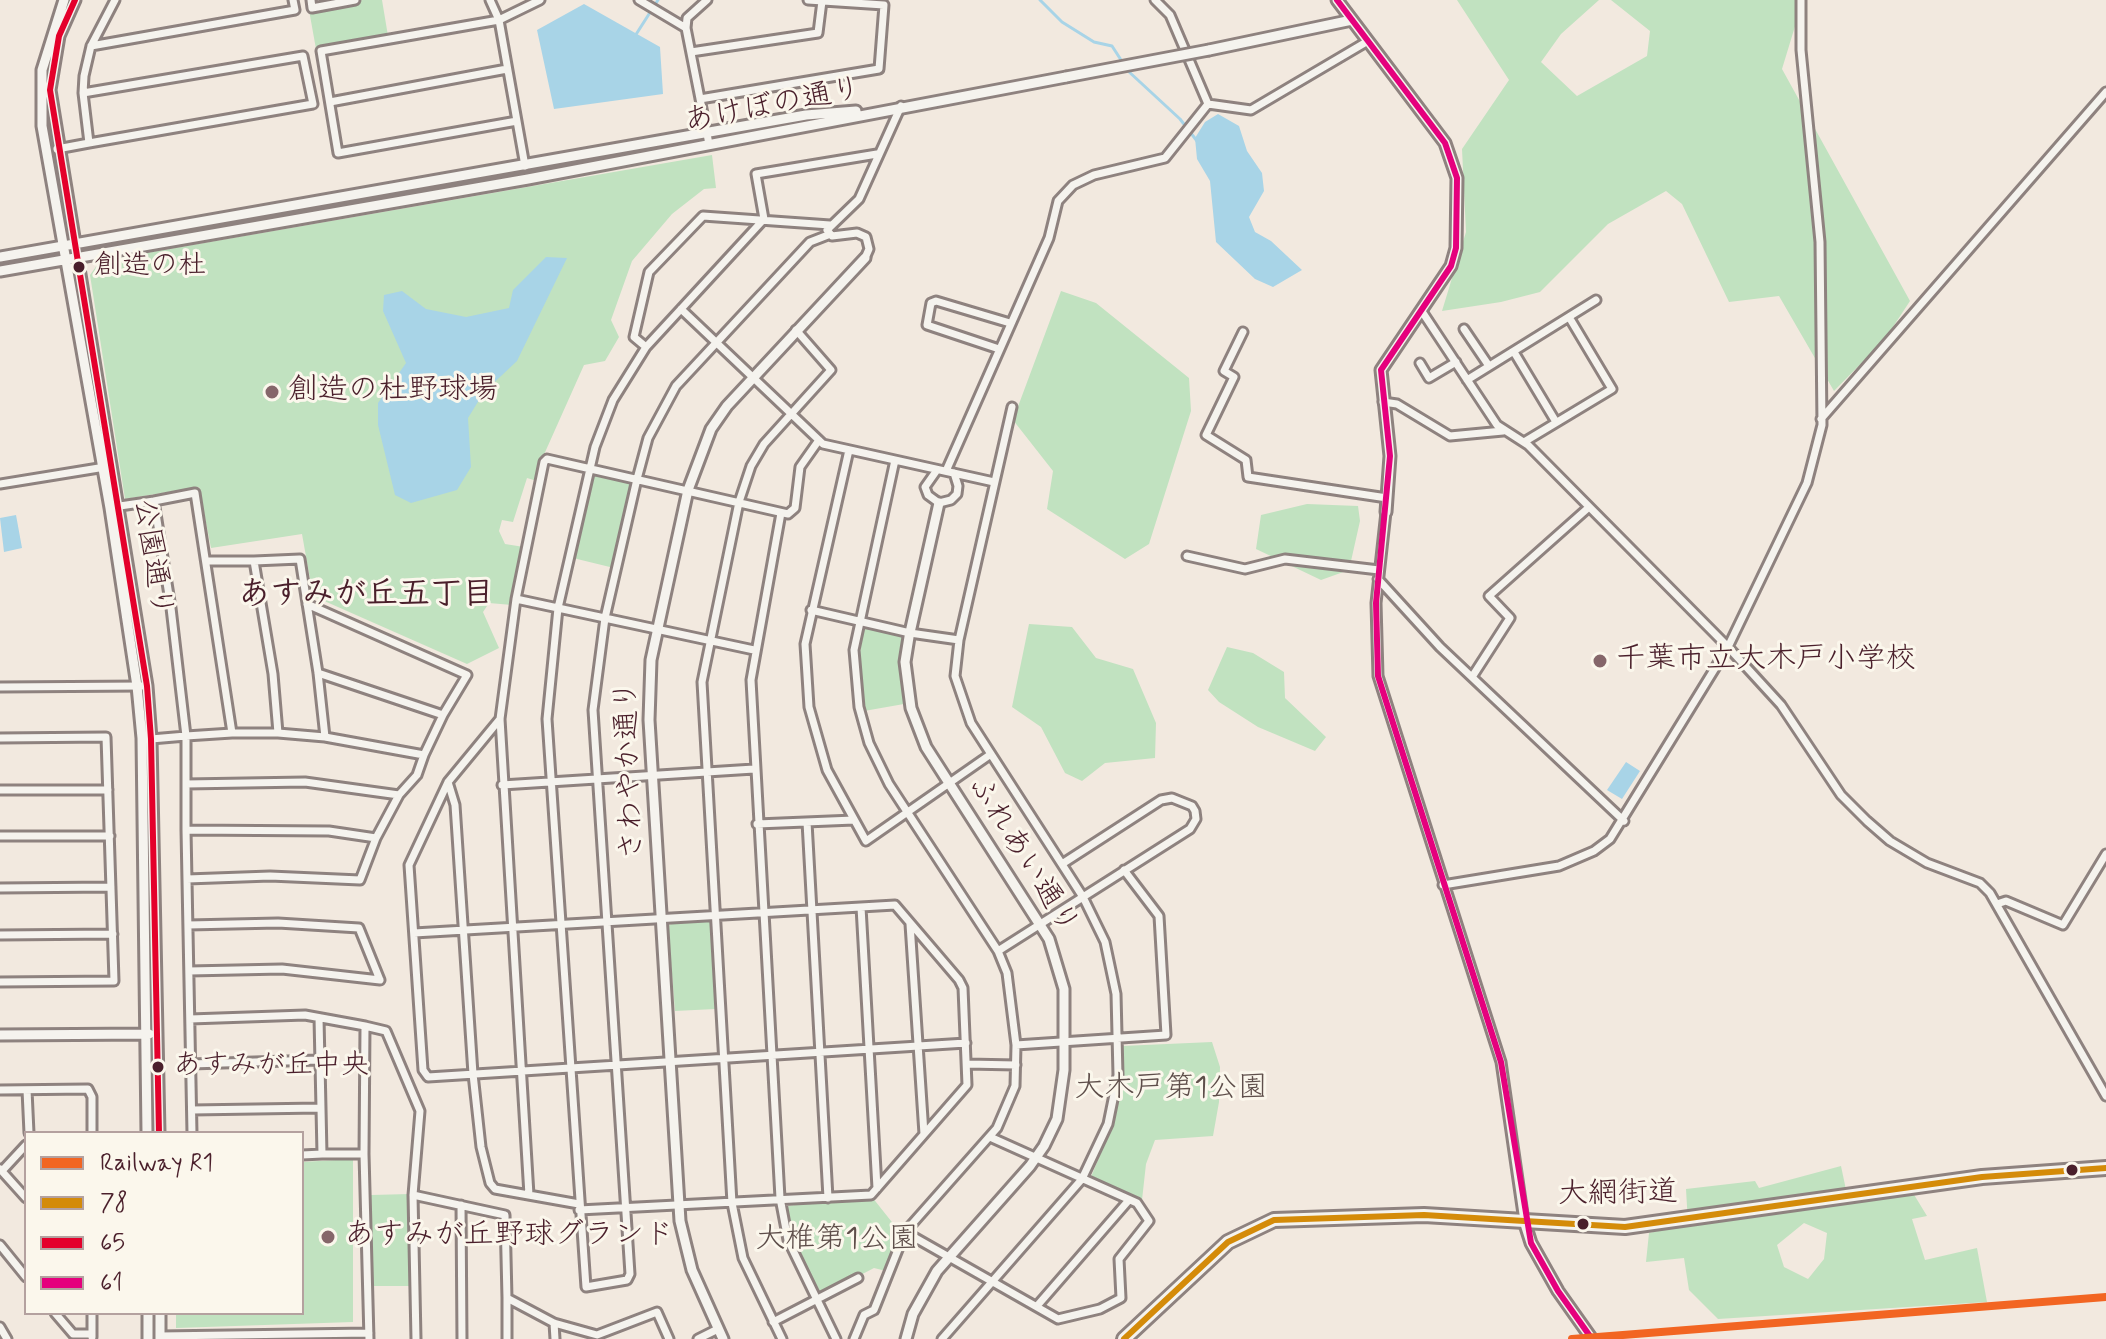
<!DOCTYPE html>
<html>
<head>
<meta charset="utf-8">
<style>
  body { margin:0 }
  #map { position:relative; width:2106px; height:1339px; overflow:hidden; background:#f2e9df; font-family:Mynerve,sans-serif }
  canvas { display:block }
  .legend { position:absolute; left:24px; top:1131px; width:280px; height:184px; box-sizing:border-box; background:#fbf7ec; border:2px solid #b4a19f; margin:0; padding:10px 14px; list-style:none; font-size:24px; color:#4a1f2b }
  .legend li { display:flex; align-items:center; gap:16px; height:40px }
  .legend b { width:40px; border:2px solid #b4a19f }
</style>
</head>
<body>
<div id="map">
<canvas width="2106" height="1339"></canvas>
<ul class="legend">
<li><b style="height:10px;background:#f26522"></b>Railway R1</li>
<li><b style="height:10px;background:#d48b09"></b>78</li>
<li><b style="height:10px;background:#e4002b"></b>65</li>
<li><b style="height:10px;background:#e5007d"></b>61</li>
</ul>
</div>
<script>
const ctx = document.querySelector('canvas').getContext('2d');
ctx.lineJoin = 'round';
function fillPath(path, color) { ctx.fillStyle = color; ctx.fill(path, 'evenodd'); }
const poly = rows => new Path2D(rows.map(r => 'M' + r).join(''));
function stroke(path, color, width, dash) { ctx.strokeStyle = color; ctx.lineWidth = width; ctx.lineCap = dash ? 'butt' : 'round'; ctx.setLineDash(dash || []); ctx.stroke(path); }
function label(font, color, halo, rows, align = 'center') {
  ctx.font = font + ' Mynerve,"Klee One",sans-serif'; ctx.lineWidth = 6; ctx.setLineDash([]); ctx.textBaseline = 'middle'; ctx.strokeStyle = halo; ctx.fillStyle = color; for (const [text, x, y, turn = 0] of rows) {
    ctx.save(); ctx.translate(x, y); ctx.rotate((+turn || 0) * Math.PI / 180); ctx.textAlign = isNaN(turn) ? turn : align; if (halo) ctx.strokeText(text, 0, 0); ctx.fillText(text, 0, 0); ctx.restore();
  }
}
fillPath(poly([
  [363,0,382,0,388,36,316,49,309,10],
  [1457,0,1599,0,1561,34,1541,62,1577,96,1647,56,1650,31,1611,0,1803,0,1782,69,1910,301,1885,339,1834,391,1779,296,1729,302,1682,204,1666,191,1608,224,1540,292,1501,302,1442,311,1466,232,1462,149,1509,80],
  [712,155,716,188,704,189,672,214,632,261,611,320,619,337,605,361,584,365,542,459,537,481,527,478,513,522,502,520,499,531,505,544,524,547,512,605,489,603,483,612,499,648,467,664,313,596,302,534,211,548,199,487,125,499,90,275,100,261],
  [1061,291,1096,303,1189,378,1191,411,1149,544,1125,559,1047,509,1053,471,1013,420],
  [598,473,630,479,633,484,614,568,573,558,592,477],
  [1307,504,1358,506,1360,521,1349,570,1321,580,1256,549,1261,515],
  [1029,624,1072,627,1096,658,1133,669,1156,723,1155,758,1105,763,1082,781,1065,773,1041,727,1012,707],
  [867,625,901,632,904,636,900,670,904,704,864,711,858,669,863,627],
  [1227,647,1253,653,1284,672,1285,698,1326,737,1315,751,1258,727,1219,702,1208,690],
  [706,920,710,922,715,1009,675,1011,668,926,675,922],
  [1212,1042,1220,1067,1219,1102,1213,1136,1155,1140,1146,1164,1142,1200,1091,1177,1113,1123,1120,1089,1122,1046],
  [353,1159,353,1322,176,1328,176,1313,302,1313,302,1162],
  [1841,1166,1849,1204,1913,1193,1927,1216,1912,1219,1925,1260,1977,1248,1987,1302,1718,1319,1689,1290,1684,1258,1646,1262,1649,1233,1688,1224,1686,1189,1755,1181,1759,1188],
  [1804,1223,1827,1233,1824,1259,1808,1279,1784,1267,1777,1245],
  [410,1194,412,1286,372,1286,371,1195],
  [872,1197,899,1231,886,1271,874,1268,822,1295,798,1255,786,1206]
]), '#c1e2c0');
fillPath(poly([
  [584,4,660,47,663,94,554,109,537,30],
  [1218,114,1239,126,1247,151,1262,173,1264,191,1249,217,1255,232,1271,241,1302,270,1273,287,1255,279,1216,242,1210,181,1197,159,1195,138,1205,122],
  [546,257,567,258,517,361,484,392,468,418,471,467,457,490,411,503,395,495,378,425,378,403,406,363,383,311,384,295,402,291,426,309,466,317,509,308,513,290],
  [16,515,22,548,4,552,0,518],
  [1626,762,1640,771,1622,799,1607,790]
]), '#a8d4e7');
stroke(poly([
  [1040,0,1062,22,1094,42,1112,46,1123,63],
  [635,36,658,0],
  [1127,70,1180,119,1197,141]
]), '#a8d4e7', 3);
const minor = poly([
  [311,0,312,8,355,0],
  [490,0,499,20,525,166],
  [639,0,686,28],
  [707,0,687,18,686,28,709,144],
  [91,46,295,10,293,0],
  [691,52,818,33,822,1],
  [83,93,303,56,313,104,89,143],
  [700,99,879,69,884,5,808,0],
  [330,102,507,69],
  [1208,104,1251,110,1368,41],
  [517,121,338,153,321,51,499,20,540,0],
  [57,149,89,143,83,93,84,76,91,46,115,0],
  [828,235,810,242,676,386,648,438,637,479,605,618,593,710,630,1274,627,1280,586,1287,547,719,558,608,595,447,613,400,646,347,764,219,756,174,877,154],
  [865,258,869,249,866,237,857,233,832,236,827,230,859,199,901,106],
  [681,309,823,444,994,482],
  [1423,313,1497,425,1528,445,1728,647,1781,705,1841,795,1867,821,1890,841,1927,863,1980,883,1990,893,2106,1096],
  [1464,329,1489,366],
  [1243,332,1224,371,1234,377,1206,435,1246,460,1248,477,1387,498],
  [646,347,634,337,649,272,703,216,830,225],
  [999,349,927,325,931,303,936,301,1010,323],
  [1514,352,1556,422],
  [1420,363,1429,378,1456,362],
  [1467,380,1596,300],
  [1383,402,1397,404,1450,436,1503,431],
  [1821,419,2106,92],
  [1524,442,1612,389,1569,317],
  [849,450,805,644,809,707,827,770,866,841,991,754],
  [937,470,925,487,928,495,939,503,951,500,957,494,958,486,954,473],
  [946,471,1049,238,1058,201,1073,185,1094,175,1165,158,1208,104,1170,15,1155,0],
  [0,484,105,467],
  [154,501,195,493,232,733,186,736,186,784,305,782,399,795,417,775,424,755],
  [113,507,154,501,171,608,186,736,151,739],
  [1386,512,1376,603,1378,676,1501,1062,1524,1221],
  [781,513,751,680,780,1198,788,1240,836,1339],
  [1187,556,1245,569,1285,559,1379,570],
  [207,561,254,561,273,674,278,733,232,733],
  [254,561,300,559,318,673,325,737,278,733],
  [1378,579,1440,647,1624,821],
  [516,599,754,650],
  [307,604,467,675,443,715,318,673],
  [811,610,910,633,959,640],
  [1472,677,1510,618,1489,596,1588,508],
  [0,687,142,686],
  [500,719,448,782,409,865,423,1070,428,1077,966,1043],
  [325,737,424,755,443,715],
  [0,738,106,737,114,981,0,982],
  [448,782,455,805,473,1074,481,1147,490,1183,495,1189,579,1204],
  [186,784,186,830,329,831,376,838,399,795],
  [502,785,754,769],
  [0,790,108,790],
  [807,822,828,1198],
  [757,824,854,820],
  [186,830,192,1133],
  [0,836,110,836],
  [187,879,270,876,360,880,376,838],
  [1443,885,1559,866,1594,851,1610,839,1728,647,1807,483,1822,425,1820,242,1801,50,1801,0],
  [0,888,111,887],
  [1997,904,2006,901,2063,925,2106,854],
  [861,907,877,1188],
  [910,924,924,1134],
  [188,925,278,923,359,928,380,980],
  [414,933,895,905,959,980,963,988,967,1085,871,1195,579,1210],
  [0,935,113,934],
  [998,951,1190,829,1196,819,1195,811,1192,806,1172,798,1161,800,1062,864],
  [189,971,282,969,380,980],
  [190,1019,305,1015,365,1026,364,1154,322,1154],
  [365,1026,386,1031,420,1111,413,1195,416,1339],
  [1016,1045,1166,1035,1159,916,1124,870],
  [191,1064,318,1060],
  [967,1064,1016,1065],
  [0,1090,88,1089,92,1097,92,1133],
  [27,1090,29,1133],
  [192,1110,319,1108],
  [364,1154,369,1339],
  [302,1155,322,1154,319,1018],
  [0,1169,26,1198],
  [2,1171,26,1145],
  [413,1195,505,1215,507,1298,554,1323,597,1335,657,1312,669,1339],
  [529,1195,500,719,516,599,544,462,547,459,788,514,795,508,800,467,819,440],
  [461,1205,462,1339],
  [905,1232,1058,1319,1100,1309,1121,1298,1119,1259,1149,1221,1137,1203,990,1137],
  [0,1245,26,1277],
  [507,1298,507,1339],
  [1037,1306,1129,1200],
  [55,1313,73,1334,92,1334],
  [92,1313,92,1337],
  [773,1322,858,1278],
  [554,1323,555,1339],
  [0,1327,7,1339],
  [160,1336,369,1333],
  [698,1339,718,1329],
  [782,1339,743,1258,732,1203,702,682,739,502,751,466,764,444,831,370,796,330],
  [854,1339,864,1315,874,1310,905,1232,997,1128,1015,1086,1016,1045,1007,973,998,951,889,784,869,743,859,707,854,650,895,460],
  [942,1339,1082,1179,1108,1124,1118,1075,1116,994,1105,942,1083,897,971,723,955,676,959,640,1012,407]
]);
const tertiary = poly([
  [64,0,42,70,42,126,110,508,137,686,142,738,147,1133],
  [75,0,59,36,50,90,147,686,151,739,159,1133],
  [1337,0,1445,143,1457,178,1456,248,1451,266,1381,370,1390,456,1386,512],
  [1209,50,1352,20],
  [0,257,806,115,856,111],
  [0,271,528,179,1066,77],
  [0,1035,149,1034],
  [1524,1221,1531,1243,1558,1291,1592,1339],
  [148,1313,148,1339],
  [160,1313,160,1339],
  [723,1339,692,1270,680,1221,649,720,651,660,688,490,711,429,727,406,865,258],
  [906,1339,913,1314,937,1271,1030,1166,1044,1146,1057,1119,1064,1070,1064,989,1049,939,926,747,911,708,905,662,909,637,939,503]
]);
const primary = poly([
  [1124,1339,1228,1242,1274,1220,1424,1215,1625,1227,1982,1177,2106,1168]
]);
stroke(minor, '#8e827f', 13);
stroke(tertiary, '#8e827f', 15);
stroke(primary, '#8e827f', 18);
stroke(minor, '#f5f3ee', 7);
stroke(tertiary, '#f5f3ee', 9);
stroke(primary, '#f5f3ee', 12);
const tertiaryBridge = poly([
  [1066,77,1209,50]
]);
stroke(tertiaryBridge, '#8e827f', 15, []);
stroke(tertiaryBridge, '#f5f3ee', 9);
stroke(poly([
  [1124,1339,1228,1242,1274,1220,1424,1215,1625,1227,1982,1177,2106,1168]
]), '#d48b09', 6);
stroke(poly([
  [75,0,59,36,50,90,147,686,151,739,159,1133]
]), '#e4002b', 6);
stroke(poly([
  [1337,0,1445,143,1457,178,1456,248,1451,266,1381,370,1390,456,1376,603,1378,676,1501,1062,1531,1243,1558,1291,1592,1339]
]), '#e5007d', 6);
stroke(poly([
  [1572,1339,2106,1297]
]), '#f26522', 8);
for (const [x, y, r, color] of [
  [79,267,7,"#4a1f2b"],
  [272,392,8,"#85666a"],
  [1600,661,8,"#85666a"],
  [158,1067,7,"#4a1f2b"],
  [2072,1170,7,"#4a1f2b"],
  [1583,1224,7,"#4a1f2b"],
  [328,1237,8,"#85666a"]
]) { const dot = new Path2D(); dot.arc(x, y, r, 0, 2 * Math.PI); ctx.fillStyle = color; ctx.fill(dot); stroke(dot, '#fbf7ec', 3); }
label('28px', '#4a1f2b', '#fbf7ec', [
  ["創造の杜",94,267],
  ["あすみが丘中央",173,1067]
], 'left');
label('30px', '#4a1f2b', '#fbf7ec', [
  ["あけぼの通り",773,107,-11],
  ["公園通り",151,558,81],
  ["さわやか通り",631,770,-92],
  ["ふれあい通り",1022,856,58],
  ["大網街道",1618,1195,-1]
]);
label('30px', '#4a1f2b', '#fbf7ec', [
  ["創造の杜野球場",288,392],
  ["千葉市立大木戸小学校",1616,661],
  ["あすみが丘野球グランド",344,1237]
], 'left');
label('30px', '#5e4e4a', '#fbf7ec', [
  ["大木戸第1公園",1171,1090],
  ["大椎第1公園",837,1241]
]);
label('bold 32px', '#4a1f2b', '#fbf7ec', [
  ["あすみが丘五丁目",366,596]
]);
</script>
</body>
</html>
